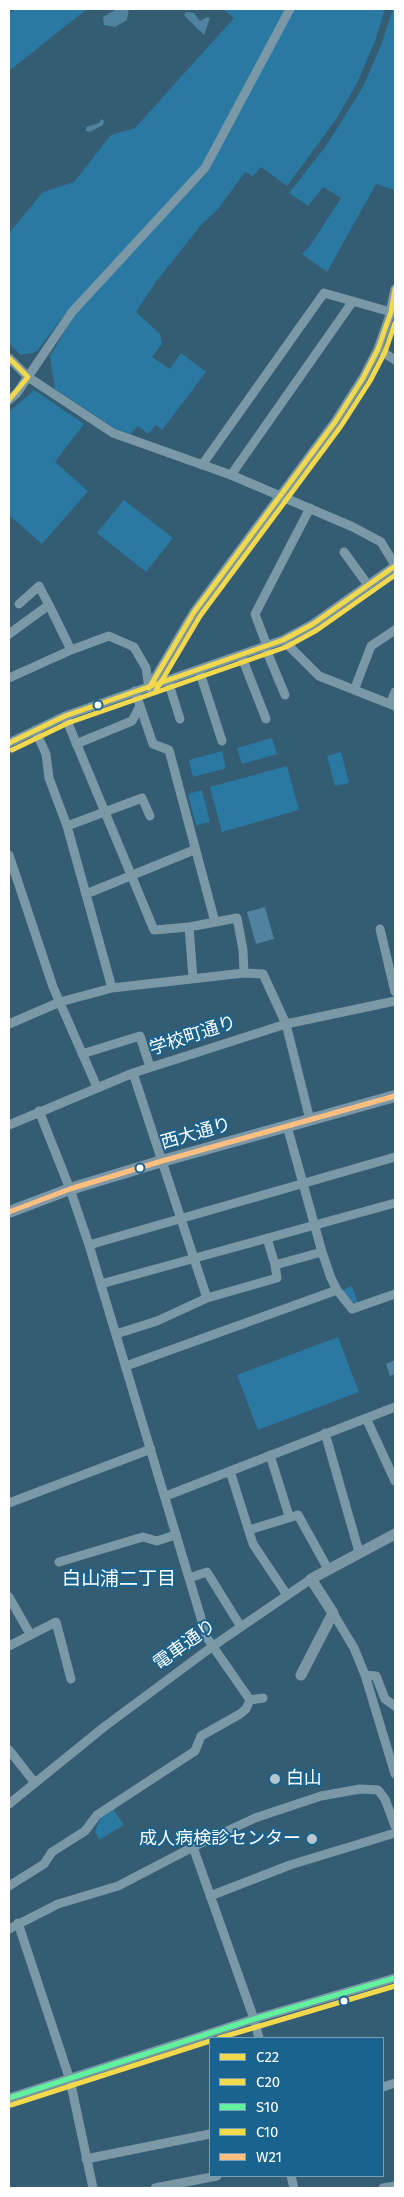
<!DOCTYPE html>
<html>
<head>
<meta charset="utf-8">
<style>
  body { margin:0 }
  #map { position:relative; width:404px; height:2197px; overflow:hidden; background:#345c73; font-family:"Fira Sans",sans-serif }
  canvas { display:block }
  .frame { position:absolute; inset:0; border:10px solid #fff; pointer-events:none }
  .legend { position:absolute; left:209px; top:2037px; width:175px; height:140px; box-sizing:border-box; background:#19638e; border:1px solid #75a1bb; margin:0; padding:6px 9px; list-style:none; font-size:15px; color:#fff }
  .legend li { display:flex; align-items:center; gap:10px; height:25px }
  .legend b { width:25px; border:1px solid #75a1bb }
</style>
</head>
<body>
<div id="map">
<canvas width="404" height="2197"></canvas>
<div class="frame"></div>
<ul class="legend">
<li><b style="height:6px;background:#f1d84d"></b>C22</li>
<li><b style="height:6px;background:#f1d84d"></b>C20</li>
<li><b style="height:6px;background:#60f29d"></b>S10</li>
<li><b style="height:6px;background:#f1d84d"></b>C10</li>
<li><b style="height:6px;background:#ffbf80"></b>W21</li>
</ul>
</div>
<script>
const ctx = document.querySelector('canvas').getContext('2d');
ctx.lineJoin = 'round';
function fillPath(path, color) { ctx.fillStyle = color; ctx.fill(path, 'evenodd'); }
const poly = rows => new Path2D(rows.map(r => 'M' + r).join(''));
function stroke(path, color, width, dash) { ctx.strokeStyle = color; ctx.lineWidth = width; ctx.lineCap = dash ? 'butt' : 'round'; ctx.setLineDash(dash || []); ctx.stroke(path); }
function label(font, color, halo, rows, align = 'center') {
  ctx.font = font + ' "Fira Sans","Noto Sans JP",sans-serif'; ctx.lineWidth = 4; ctx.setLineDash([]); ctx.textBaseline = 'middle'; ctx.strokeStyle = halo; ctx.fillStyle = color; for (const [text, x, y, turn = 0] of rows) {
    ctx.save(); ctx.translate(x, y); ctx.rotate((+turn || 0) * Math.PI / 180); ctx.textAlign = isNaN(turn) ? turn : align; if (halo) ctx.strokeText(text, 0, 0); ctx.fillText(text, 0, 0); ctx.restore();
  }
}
fillPath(poly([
  [15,9,87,9,9,71,9,13],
  [223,9,286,9,202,167,69,309,36,352,21,355,9,343,9,233,43,192,74,182,111,135,135,128,234,18],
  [294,9,385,9,375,41,357,83,337,118,287,186,261,167,253,176,245,172,218,209,201,225,155,283,136,312,160,334,162,344,152,357,170,369,181,353,206,372,162,430,156,425,148,434,138,426,130,434,116,429,55,389,50,356,76,313,208,172],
  [393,9,395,9,395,190,376,184,327,272,302,254,310,246,341,198,323,187,308,206,289,193,326,146,363,87,382,43],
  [34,390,84,424,55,462,88,491,42,544,9,515,9,412],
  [124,500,173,538,146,572,97,533],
  [272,738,277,754,242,764,237,748],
  [222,751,226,768,193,777,189,760],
  [341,752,349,783,335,786,327,756],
  [287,766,299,810,222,832,210,787],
  [202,790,210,822,196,825,188,794],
  [352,1286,358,1303,351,1302,342,1290],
  [338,1337,359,1392,258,1430,237,1375],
  [113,1809,124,1825,99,1840,95,1831,101,1817]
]), '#2a79a3');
fillPath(poly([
  [117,9,129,9,127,20,115,27,104,25,103,17],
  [186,12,194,13,200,21,207,17,210,18,204,35,184,15],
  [101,119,104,121,103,125,90,132,86,131,86,127,99,123],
  [265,907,274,939,256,944,247,912],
  [395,1360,395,1374,390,1376,386,1364]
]), '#5083a0');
stroke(poly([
  [389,318,395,289],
  [380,344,378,349,395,360],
  [9,358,28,377,113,433,231,475,353,527,381,542,395,565],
  [9,400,17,393,72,312,205,168,290,9],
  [202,465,324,293,391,312],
  [231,475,353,301],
  [344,552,368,585],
  [19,604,39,586,49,605],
  [9,634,49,605,71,650],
  [283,640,319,676,395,706],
  [267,646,255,614,310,508],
  [265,647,285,695],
  [241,655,266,719],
  [199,670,222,741],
  [9,678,71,650,109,636,134,647,146,668,149,688],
  [168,681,180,719],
  [149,688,194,612,335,422,363,378,378,349,391,312],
  [355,688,371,646,395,630],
  [135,691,153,744,169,750,215,922],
  [390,704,395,692],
  [65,716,154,930,189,927,193,978],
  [35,730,46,754,49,778,67,826,112,988],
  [9,743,65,716,283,640,313,624,395,566],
  [76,744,132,721,140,706],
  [67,826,142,798,150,816],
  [9,855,53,987,97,1087],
  [86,894,194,850],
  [189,927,237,918,243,950,244,973],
  [380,929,395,992],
  [9,1024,60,1002,112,988,244,973,263,974,286,1024,310,1120],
  [82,1054,140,1036,150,1067],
  [133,1073,207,1298],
  [39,1111,70,1189,89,1245,207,1638,250,1700],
  [9,1125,133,1073,286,1024,395,1001],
  [287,1126,322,1252,331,1278,337,1290,352,1309,395,1294],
  [267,1238,275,1265],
  [89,1245,395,1157],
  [101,1284,395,1203],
  [116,1334,157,1321,207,1298,277,1278,275,1265,322,1252],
  [126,1366,337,1290],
  [366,1418,395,1481],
  [325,1433,359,1552],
  [270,1455,289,1516],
  [230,1471,253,1544,287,1595],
  [166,1496,395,1407],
  [9,1503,151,1449],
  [249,1530,298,1515,328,1569],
  [59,1562,143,1537,157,1541,175,1535],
  [189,1578,207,1572,241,1627],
  [9,1597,30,1634],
  [333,1613,354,1648,365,1675,395,1774],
  [9,1646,56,1622,71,1679],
  [365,1675,376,1676,385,1699,395,1706],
  [9,1750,35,1783],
  [9,1804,104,1727,213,1646,311,1579],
  [193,1847,254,2019,259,2038],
  [9,1886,44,1864,52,1852,85,1831,97,1815,195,1751,201,1736,240,1714,246,1709,250,1700,263,1698],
  [210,1896,290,1865,395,1833],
  [18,1923,70,2080,93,2188],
  [9,1929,58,1904,118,1886,193,1847,255,1818,321,1796,360,1789,378,1790,385,1799,395,1826],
  [383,2087,395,2083],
  [9,2098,254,2019,395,1978],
  [86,2159,210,2134],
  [291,2176,294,2188],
  [155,2188,217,2176],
  [383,2188,395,2186]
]), '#7b98a7', 9);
stroke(poly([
  [301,1675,333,1613,311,1579,395,1534]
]), '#7b96a5', 11);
stroke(poly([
  [9,1212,70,1189,162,1161,395,1096]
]), '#7c98a6', 12);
stroke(poly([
  [9,358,28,377,9,400],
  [149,688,194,612,335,422,363,378,378,349,391,312,395,289],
  [9,743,65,716,283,640,313,624,395,566]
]), '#f1d84d', 5);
stroke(poly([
  [155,692,200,616,341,426,370,381,385,352,395,323],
  [12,750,68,723,286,647,317,630,395,575]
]), '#f1d84d', 5);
stroke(poly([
  [9,2098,254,2019,395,1978]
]), '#60f29d', 5);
stroke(poly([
  [219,2038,395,1986],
  [11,2105,210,2041]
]), '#f1d84d', 5);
stroke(poly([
  [9,1212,70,1189,162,1161,395,1096]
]), '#ffbf80', 5);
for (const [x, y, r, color] of [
  [98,705,4.5,"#fff"],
  [140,1168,4.5,"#fff"],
  [275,1779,6,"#b8c6ce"],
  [312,1839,6,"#b8c6ce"],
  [344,2001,4.5,"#fff"]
]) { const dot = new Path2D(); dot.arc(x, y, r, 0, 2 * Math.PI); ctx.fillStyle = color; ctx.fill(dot); stroke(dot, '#19638e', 2); }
label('18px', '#fff', '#19638e', [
  ["学校町通り",193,1036,-18],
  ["西大通り",196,1134,-16],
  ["電車通り",185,1645,-36]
]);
label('18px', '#fff', '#19638e', [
  ["白山",286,1779],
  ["成人病検診センター",301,1839,"right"]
], 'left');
label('19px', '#fff', '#19638e', [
  ["白山浦二丁目",119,1580]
]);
</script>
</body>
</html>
